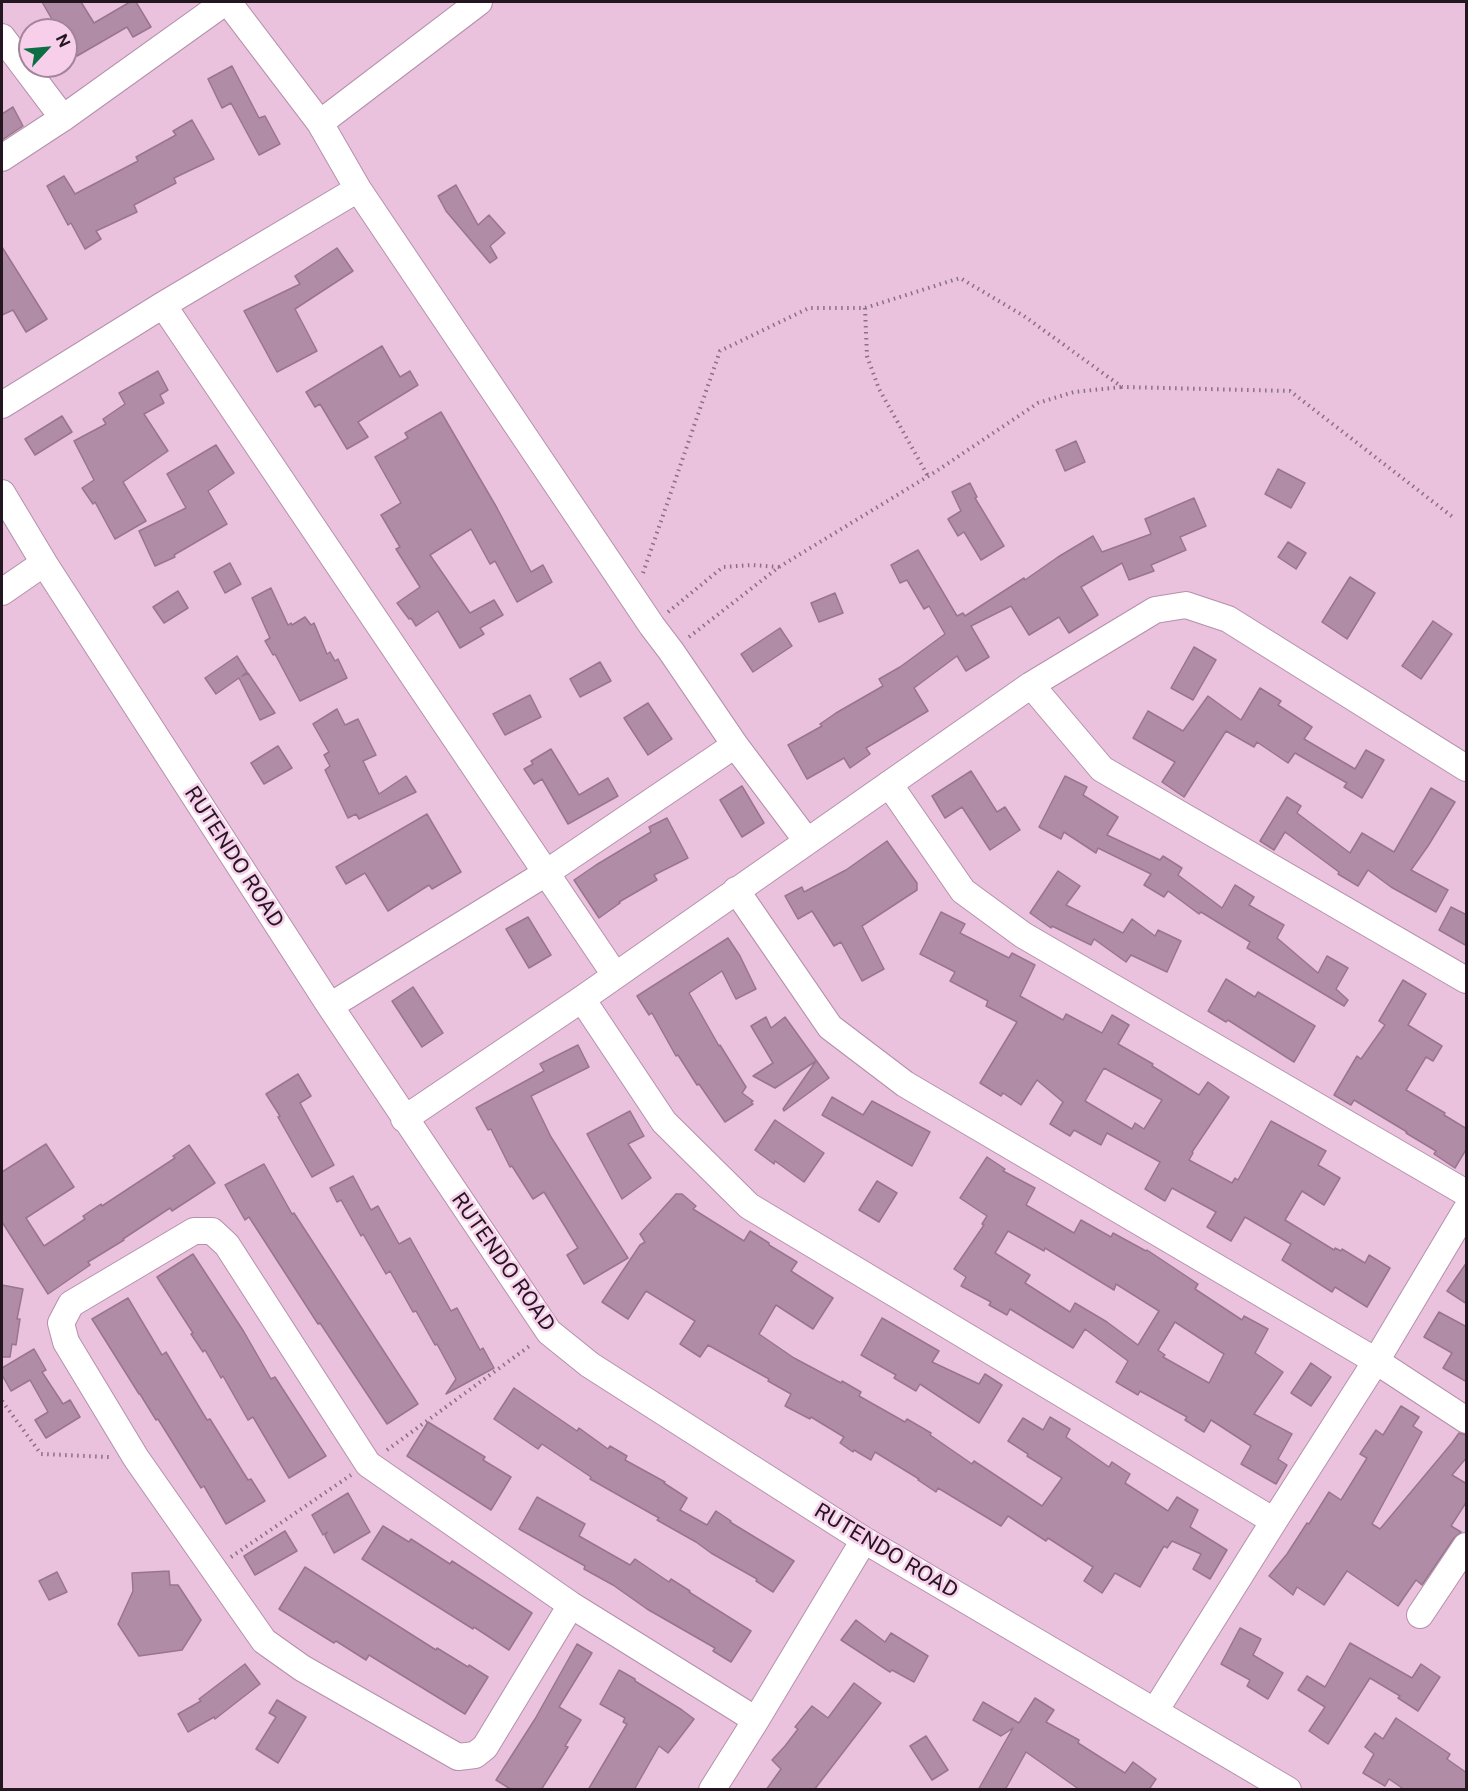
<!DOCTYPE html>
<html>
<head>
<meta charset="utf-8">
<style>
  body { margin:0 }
  #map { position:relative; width:1468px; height:1791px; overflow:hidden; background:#eac2de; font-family:"Public Sans",sans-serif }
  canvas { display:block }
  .frame { position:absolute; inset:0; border:3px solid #241620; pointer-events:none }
  .north { position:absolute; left:18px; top:18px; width:60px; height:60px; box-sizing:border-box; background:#f7cfeb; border:2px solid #a3859a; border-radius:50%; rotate:64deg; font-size:16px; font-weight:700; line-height:24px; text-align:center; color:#241620 }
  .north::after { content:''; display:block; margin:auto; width:21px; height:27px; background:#0c6e43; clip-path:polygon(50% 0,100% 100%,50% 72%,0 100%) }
</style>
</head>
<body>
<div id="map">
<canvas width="1468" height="1791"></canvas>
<div class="frame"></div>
<div class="north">N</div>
</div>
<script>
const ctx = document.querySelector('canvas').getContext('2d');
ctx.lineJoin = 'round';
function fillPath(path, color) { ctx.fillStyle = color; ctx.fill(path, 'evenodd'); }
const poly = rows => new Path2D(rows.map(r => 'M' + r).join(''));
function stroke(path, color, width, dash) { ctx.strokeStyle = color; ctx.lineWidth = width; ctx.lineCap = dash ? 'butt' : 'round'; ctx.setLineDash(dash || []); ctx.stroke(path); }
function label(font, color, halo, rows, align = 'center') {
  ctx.font = font + ' "Public Sans",sans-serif'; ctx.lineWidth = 5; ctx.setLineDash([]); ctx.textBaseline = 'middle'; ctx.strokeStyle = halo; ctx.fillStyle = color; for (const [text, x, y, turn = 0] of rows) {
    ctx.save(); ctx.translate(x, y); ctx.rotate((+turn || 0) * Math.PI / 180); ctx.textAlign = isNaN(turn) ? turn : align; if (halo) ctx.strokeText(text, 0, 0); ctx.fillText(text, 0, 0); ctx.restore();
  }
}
const building = poly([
  [42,2,81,2,94,23,130,2,136,2,151,27,133,37,127,27,77,56,66,36,66,30,63,30,60,26,57,28,42,2],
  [232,66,259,118,265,116,280,144,259,155,231,103,222,108,208,79,232,66],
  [13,107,23,126,2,140,2,114,13,107],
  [192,120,214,159,174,178,176,183,134,205,137,212,96,231,101,239,85,249,71,223,68,225,47,186,64,176,75,194,138,161,136,157,176,135,173,131,192,120],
  [456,185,478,225,489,215,505,233,490,246,497,258,490,263,446,211,438,196,456,185],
  [2,247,47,319,26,332,13,310,2,315,2,247],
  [337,248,353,271,295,309,317,351,277,372,244,311,300,284,295,276,337,248],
  [382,346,400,377,410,371,418,385,358,422,368,437,347,449,320,404,315,407,306,392,382,346],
  [158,371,168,390,160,395,164,403,144,414,168,451,123,482,146,521,115,539,95,502,93,504,82,488,94,480,74,441,106,424,103,419,125,404,119,393,158,371],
  [441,412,497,508,531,572,543,565,552,582,517,602,495,561,490,564,471,529,430,555,470,613,494,600,503,615,480,628,484,634,460,648,438,611,416,626,411,618,409,619,397,603,420,587,396,549,400,547,381,515,401,503,375,457,408,438,405,433,441,412],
  [62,416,72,432,35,455,25,439,62,416],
  [1076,441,1085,462,1065,471,1056,450,1076,441],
  [216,445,234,473,208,491,227,524,174,555,175,557,155,566,139,531,186,508,167,474,216,445],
  [1278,469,1305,483,1291,508,1265,494,1278,469],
  [970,483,977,497,975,498,1004,546,981,560,964,532,958,536,948,519,961,511,952,492,970,483],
  [1194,498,1206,526,1180,537,1186,550,1151,565,1154,571,1129,580,1122,563,1081,587,1098,615,1069,633,1059,617,1029,635,1011,606,971,626,989,657,966,671,957,656,914,688,928,711,866,748,870,754,850,768,844,758,807,779,788,745,822,726,820,724,836,713,883,686,879,679,900,667,945,634,929,606,924,609,907,580,900,583,891,565,918,550,957,616,963,613,965,616,1024,578,1025,580,1058,557,1093,536,1102,552,1151,534,1145,519,1194,498],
  [1288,542,1306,553,1296,569,1278,557,1288,542],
  [230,563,241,584,225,593,214,572,230,563],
  [1350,577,1375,593,1347,639,1322,622,1350,577],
  [271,588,288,625,291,623,292,625,305,617,311,625,314,623,327,654,330,652,335,661,338,659,347,678,300,701,275,654,273,655,265,641,270,638,252,598,271,588],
  [178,591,188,608,164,623,153,607,178,591],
  [835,593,843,613,819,622,811,603,835,593],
  [1433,621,1452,634,1421,679,1402,666,1433,621],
  [780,628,792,646,753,672,741,654,780,628],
  [1194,647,1216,660,1193,700,1171,688,1194,647],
  [237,656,247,672,242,676,248,673,275,713,260,720,239,678,216,694,205,678,237,656],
  [600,662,611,681,580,697,570,679,600,662],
  [1260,688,1281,701,1278,705,1312,727,1304,739,1355,769,1366,750,1384,760,1362,798,1344,787,1347,783,1295,753,1288,763,1257,742,1254,747,1226,731,1184,797,1162,782,1175,762,1133,738,1148,711,1183,731,1208,696,1241,720,1260,688],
  [530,695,541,717,505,735,493,714,530,695],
  [648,703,672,739,648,755,624,718,648,703],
  [337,709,345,725,358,719,376,755,363,761,379,794,406,776,416,792,359,819,356,814,348,818,325,770,330,766,324,755,329,752,313,724,337,709],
  [278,746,292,768,264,784,251,763,278,746],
  [551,749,579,795,608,778,618,796,568,824,542,779,534,784,524,769,533,764,531,761,551,749],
  [971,771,997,812,1005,807,1020,830,990,850,962,807,945,818,932,796,971,771],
  [1065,776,1087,787,1083,795,1118,817,1107,835,1160,860,1163,856,1182,868,1178,875,1222,908,1235,885,1254,897,1249,905,1284,925,1277,938,1318,973,1327,956,1348,968,1336,989,1348,1000,1344,1006,1247,948,1250,942,1201,912,1199,914,1168,891,1164,897,1144,885,1151,874,1098,848,1096,853,1064,832,1061,839,1039,827,1065,776],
  [742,786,764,823,742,837,720,800,742,786],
  [1431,788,1455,802,1428,846,1411,870,1448,890,1436,912,1391,887,1368,870,1358,886,1338,874,1339,872,1285,832,1274,850,1260,841,1287,797,1301,806,1297,813,1350,853,1362,833,1394,852,1431,788],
  [427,814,461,872,432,889,429,885,388,911,365,873,346,884,336,867,427,814],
  [667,818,688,858,654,875,657,880,619,902,620,903,599,918,574,880,596,865,651,832,649,827,667,818],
  [887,841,917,883,917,890,862,926,884,969,862,981,841,942,834,946,812,911,798,919,785,896,802,887,804,892,846,870,887,841],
  [1058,871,1080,886,1066,905,1123,933,1132,919,1155,936,1158,930,1181,941,1167,972,1131,955,1126,962,1094,939,1091,945,1052,926,1051,928,1030,913,1058,871],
  [1451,907,1467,915,1467,946,1439,930,1451,907],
  [941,912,965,924,960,933,1009,958,1012,953,1035,965,1020,996,1063,1020,1066,1014,1102,1033,1112,1015,1129,1025,1118,1044,1153,1064,1152,1066,1199,1095,1208,1082,1229,1097,1192,1152,1193,1153,1189,1160,1232,1183,1235,1178,1238,1180,1271,1121,1326,1151,1318,1165,1340,1178,1324,1205,1302,1191,1285,1220,1334,1250,1335,1248,1341,1251,1342,1249,1365,1263,1369,1255,1390,1268,1367,1307,1335,1287,1332,1292,1282,1260,1291,1244,1245,1217,1231,1241,1207,1227,1216,1212,1172,1188,1165,1201,1145,1189,1160,1162,1107,1133,1101,1145,1074,1130,1070,1136,1050,1124,1063,1102,1037,1080,1021,1105,1003,1093,1001,1096,980,1083,1017,1022,986,1006,988,1001,950,981,955,972,920,954,941,912],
  [1104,1068,1162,1100,1144,1129,1135,1123,1132,1129,1085,1101,1104,1068],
  [528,917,551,955,529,968,506,929,528,917],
  [728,938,740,956,756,989,736,999,722,971,689,993,719,1046,720,1045,746,1087,742,1093,753,1101,751,1102,753,1104,725,1122,699,1084,697,1085,678,1055,676,1056,652,1013,649,1015,637,996,728,938],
  [1226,979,1255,997,1258,992,1315,1026,1294,1062,1228,1020,1226,1022,1208,1011,1226,979],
  [1403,980,1426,994,1408,1025,1442,1046,1433,1061,1426,1057,1406,1090,1445,1113,1444,1115,1467,1129,1467,1148,1455,1168,1434,1154,1436,1151,1406,1133,1407,1132,1354,1100,1351,1105,1334,1095,1357,1056,1361,1059,1385,1025,1379,1021,1403,980],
  [413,987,443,1033,422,1047,392,1001,413,987],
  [766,1017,771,1028,785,1017,829,1078,784,1111,783,1109,816,1061,775,1088,753,1076,773,1063,751,1026,766,1017],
  [578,1045,589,1067,531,1096,551,1137,628,1258,584,1284,567,1255,578,1248,544,1192,533,1199,512,1166,510,1167,491,1129,488,1130,476,1108,544,1071,540,1064,578,1045],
  [298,1074,311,1096,300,1103,334,1165,312,1177,278,1117,280,1116,266,1094,298,1074],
  [832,1097,863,1115,872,1101,930,1132,912,1166,822,1115,832,1097],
  [630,1111,644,1136,628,1144,651,1178,622,1199,587,1134,630,1111],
  [775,1120,824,1153,804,1182,775,1161,774,1164,755,1150,775,1120],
  [46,1144,74,1187,26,1218,44,1246,85,1219,83,1216,101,1204,102,1206,175,1158,173,1156,189,1145,215,1183,172,1211,170,1208,123,1239,124,1240,88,1262,90,1265,48,1294,2,1222,2,1172,46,1144],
  [987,1157,1005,1169,1003,1171,1035,1188,1026,1205,1074,1233,1081,1220,1111,1237,1113,1233,1146,1251,1147,1250,1198,1284,1195,1289,1242,1320,1244,1316,1268,1329,1255,1353,1283,1372,1254,1414,1292,1434,1278,1459,1287,1465,1276,1484,1241,1464,1251,1446,1211,1420,1204,1432,1185,1420,1187,1417,1140,1391,1138,1395,1116,1382,1128,1361,1085,1329,1073,1348,1010,1309,1007,1315,989,1305,991,1302,961,1286,966,1277,954,1269,984,1225,982,1224,987,1216,960,1198,987,1157],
  [1008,1231,1044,1251,1045,1248,1114,1290,1116,1284,1159,1311,1138,1345,1107,1322,1075,1303,1070,1312,1025,1283,1030,1275,995,1253,1008,1231],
  [1175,1322,1224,1354,1209,1383,1163,1357,1165,1355,1158,1350,1175,1322],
  [264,1164,292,1214,294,1213,418,1404,387,1424,320,1323,318,1324,249,1217,245,1220,225,1185,264,1164],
  [353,1176,371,1210,378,1206,399,1244,410,1238,451,1311,457,1308,480,1350,483,1348,494,1368,446,1394,456,1379,437,1344,435,1345,416,1311,413,1312,390,1271,386,1274,363,1234,361,1236,341,1200,337,1202,330,1188,353,1176],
  [877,1181,897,1193,879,1222,859,1210,877,1181],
  [676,1194,682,1194,696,1206,693,1209,744,1241,750,1231,769,1243,769,1245,797,1262,791,1271,833,1298,813,1329,776,1305,759,1334,794,1358,841,1383,842,1381,861,1392,859,1396,905,1422,907,1419,931,1433,930,1435,972,1464,974,1461,1042,1506,1062,1478,1027,1456,1028,1454,1008,1441,1023,1418,1043,1430,1050,1417,1070,1429,1066,1437,1109,1467,1112,1462,1130,1474,1125,1483,1168,1511,1177,1497,1198,1510,1190,1527,1227,1550,1210,1579,1193,1569,1201,1554,1172,1541,1167,1548,1164,1546,1140,1587,1115,1573,1102,1593,1084,1581,1093,1567,1048,1538,1046,1541,1008,1516,1001,1526,938,1488,936,1492,918,1480,919,1479,875,1452,871,1460,854,1450,853,1452,840,1443,844,1437,811,1417,810,1419,785,1406,791,1394,768,1381,769,1379,708,1345,700,1357,680,1344,695,1321,646,1291,628,1319,602,1302,640,1245,645,1242,640,1234,676,1194],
  [193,1254,244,1332,271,1379,275,1377,326,1456,289,1478,253,1417,248,1420,223,1376,221,1378,205,1350,203,1352,191,1334,193,1333,157,1277,193,1254],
  [1467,1262,1467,1304,1447,1291,1467,1262],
  [2,1285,23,1289,17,1319,20,1319,16,1345,12,1344,10,1357,2,1357,2,1285],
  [128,1298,162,1355,166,1352,207,1420,210,1419,248,1480,251,1479,265,1501,226,1524,204,1486,201,1488,158,1419,156,1420,140,1394,139,1394,92,1319,128,1298],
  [1439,1312,1467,1327,1467,1382,1443,1368,1452,1353,1424,1337,1439,1312],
  [882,1318,939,1351,932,1362,979,1384,985,1374,1002,1385,979,1423,920,1384,916,1391,894,1378,896,1375,861,1355,882,1318],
  [34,1349,46,1370,42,1372,63,1404,70,1400,80,1417,46,1438,35,1420,48,1412,30,1380,11,1391,2,1375,2,1368,34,1349],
  [1311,1363,1331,1377,1311,1406,1291,1393,1311,1363],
  [514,1388,577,1431,579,1428,608,1449,610,1446,627,1456,625,1460,665,1482,664,1483,687,1498,680,1510,707,1525,716,1511,731,1521,730,1522,794,1561,773,1592,756,1581,757,1579,711,1553,696,1542,657,1520,659,1518,590,1479,591,1477,542,1444,538,1449,494,1419,514,1388],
  [1401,1406,1419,1417,1413,1426,1422,1432,1372,1524,1380,1529,1452,1443,1459,1433,1467,1435,1467,1457,1452,1475,1467,1484,1467,1501,1451,1526,1461,1532,1454,1538,1422,1585,1416,1580,1398,1606,1347,1571,1324,1605,1297,1587,1293,1595,1269,1576,1287,1554,1307,1523,1309,1524,1329,1492,1341,1500,1367,1458,1360,1454,1376,1430,1383,1435,1401,1406],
  [428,1422,485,1457,483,1460,511,1477,491,1510,407,1456,428,1422],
  [348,1493,370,1532,334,1553,325,1536,327,1532,323,1535,312,1515,348,1493],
  [537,1497,585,1524,579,1536,630,1565,635,1559,669,1582,671,1579,690,1591,689,1592,751,1631,731,1662,713,1651,715,1648,647,1609,613,1585,584,1569,585,1566,519,1529,537,1497],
  [383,1526,409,1542,411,1539,450,1564,452,1561,532,1613,509,1650,474,1627,473,1629,362,1559,383,1526],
  [285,1531,297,1551,255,1575,244,1556,285,1531],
  [305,1567,436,1650,437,1648,468,1667,469,1665,488,1677,465,1714,369,1655,366,1660,336,1641,334,1643,279,1609,305,1567],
  [169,1571,170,1585,178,1585,201,1620,182,1650,139,1656,118,1624,133,1591,132,1573,169,1571],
  [57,1572,67,1592,49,1600,39,1581,57,1572],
  [856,1620,885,1642,891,1633,928,1656,914,1682,892,1670,890,1672,841,1640,856,1620],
  [1240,1628,1261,1639,1253,1655,1283,1673,1268,1699,1247,1686,1250,1680,1221,1664,1240,1628],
  [1350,1643,1412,1678,1421,1664,1440,1677,1418,1711,1398,1698,1400,1696,1370,1678,1328,1744,1309,1731,1325,1707,1298,1690,1307,1676,1325,1687,1350,1643],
  [577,1644,592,1653,559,1707,581,1720,565,1746,568,1747,541,1790,512,1790,496,1780,535,1719,577,1644],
  [245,1664,260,1684,215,1719,214,1717,188,1732,178,1714,201,1701,199,1699,245,1664],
  [619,1670,635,1679,635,1681,682,1710,694,1719,668,1753,659,1746,634,1790,588,1790,627,1724,623,1722,625,1718,600,1704,619,1670],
  [854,1683,881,1703,814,1790,766,1790,781,1769,772,1760,785,1746,798,1729,795,1727,812,1706,828,1718,854,1683],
  [1035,1698,1054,1710,1046,1722,1079,1740,1078,1743,1125,1773,1133,1762,1156,1779,1150,1788,1153,1790,1080,1790,1026,1752,1005,1790,978,1790,1013,1728,1001,1736,973,1720,983,1702,1019,1723,1035,1698],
  [277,1700,306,1717,278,1763,256,1749,276,1717,269,1713,277,1700],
  [1396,1718,1450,1754,1447,1759,1467,1773,1467,1790,1405,1790,1389,1779,1385,1786,1363,1773,1374,1754,1365,1747,1375,1733,1383,1739,1396,1718],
  [926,1736,948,1770,932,1780,910,1746,926,1736]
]);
fillPath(building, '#b18ca6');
stroke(building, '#99758f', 1.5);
const minor = poly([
  [228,2,320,123,358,189,652,626,671,651,735,745,807,841],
  [2,37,63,118],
  [320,123,479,2],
  [2,158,63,118,225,2],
  [163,305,615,975],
  [2,405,163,305,358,189],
  [2,493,44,563,330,1006,549,1332,590,1365,864,1540,1288,1790],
  [2,592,44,563],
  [1031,685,1102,769,1466,980],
  [889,784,963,891,1023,935,1466,1193],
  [736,890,830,1027,905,1084,1376,1361,1466,1420],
  [582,999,664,1122,749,1206,1274,1521],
  [330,1006,546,873,735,745],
  [404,1119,582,999,1031,685,1155,610,1186,605,1228,619,1466,768],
  [571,1605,485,1747,475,1755,458,1757,302,1668,264,1641,136,1458,66,1342,61,1323,71,1304,194,1231,212,1231,227,1245,368,1464,571,1605,756,1720],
  [1420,1615,1466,1546],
  [1155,1711,1274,1521,1376,1361,1466,1210],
  [712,1790,756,1720,864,1540]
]);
stroke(minor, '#b590aa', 28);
stroke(poly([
  [865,308,867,356,879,389,928,476],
  [643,573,720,351,809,308,865,308,960,278,1024,316,1122,387,1290,391,1454,518],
  [668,612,723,567,752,565,779,567],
  [689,637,779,567,935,472,1038,403,1074,392,1122,387],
  [2,1401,41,1454,109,1457],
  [387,1450,531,1345],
  [231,1557,351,1475]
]), '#8b7083', 4, [1.5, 4.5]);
stroke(minor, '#fff', 26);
label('21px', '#241620', '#f7cfeb', [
  ["RUTENDO ROAD",234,857,57],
  ["RUTENDO ROAD",503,1262,55],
  ["RUTENDO ROAD",886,1551,31]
]);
</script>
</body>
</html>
